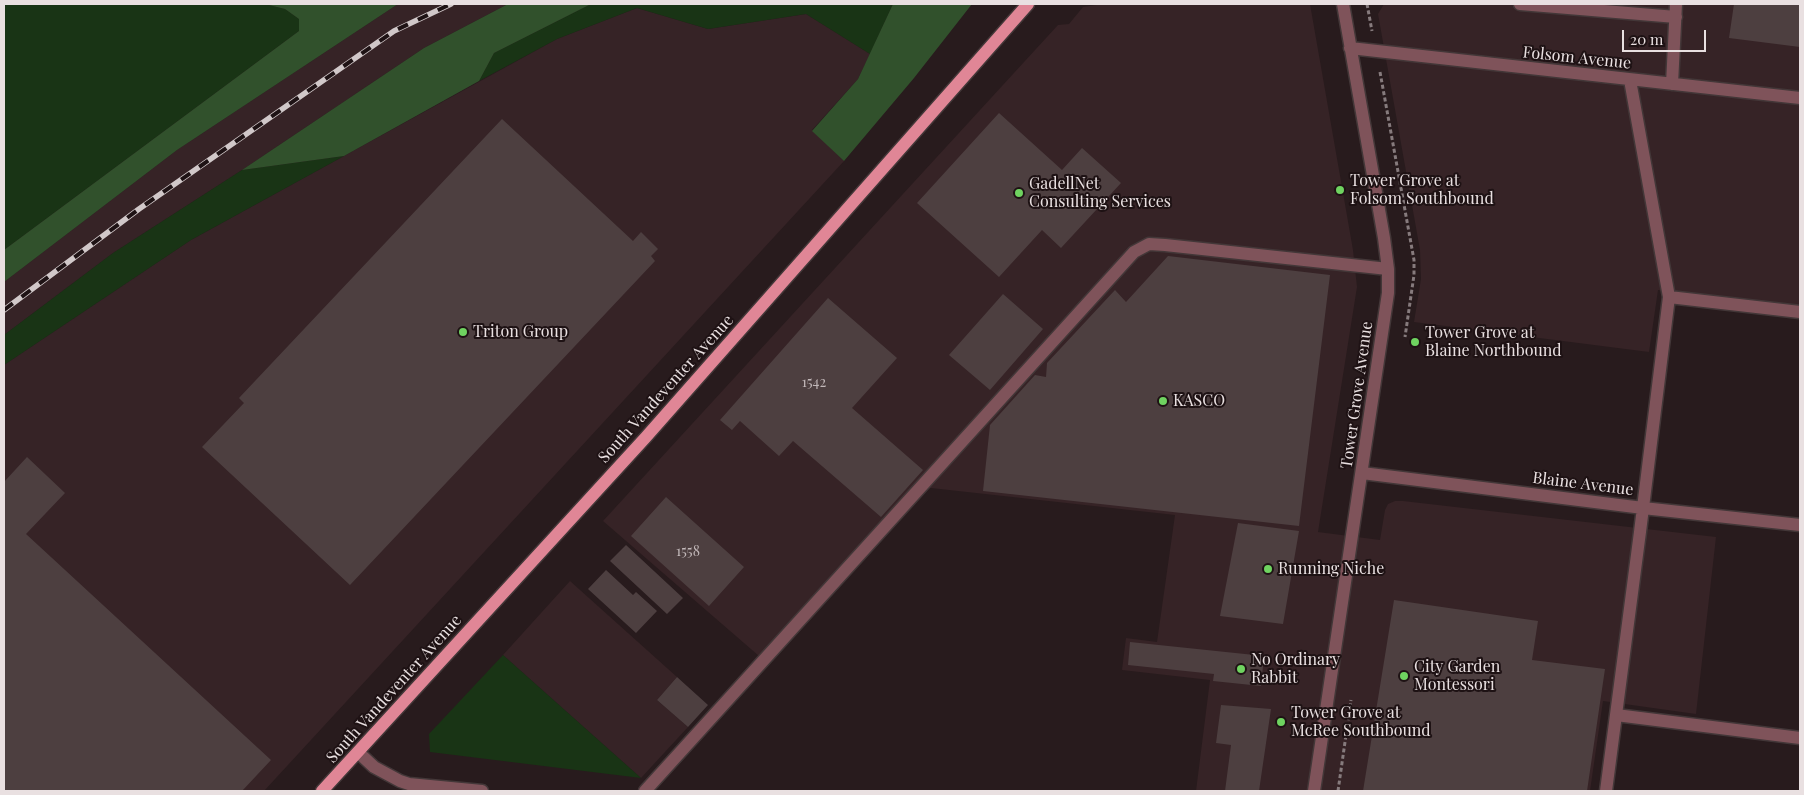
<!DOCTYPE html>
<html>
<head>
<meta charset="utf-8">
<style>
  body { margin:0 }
  #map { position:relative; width:1804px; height:795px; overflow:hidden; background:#281b1d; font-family:"Playfair Display",serif }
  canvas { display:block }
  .frame { position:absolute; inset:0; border:5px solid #e9e0e1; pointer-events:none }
  .scale { position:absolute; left:1622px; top:30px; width:84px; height:22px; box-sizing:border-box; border:2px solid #e9e0e1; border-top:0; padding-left:6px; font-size:15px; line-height:18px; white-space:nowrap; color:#e9e0e1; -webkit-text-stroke:4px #1e1214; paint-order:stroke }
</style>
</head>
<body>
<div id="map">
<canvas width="1804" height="795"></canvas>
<div class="frame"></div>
<div class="scale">20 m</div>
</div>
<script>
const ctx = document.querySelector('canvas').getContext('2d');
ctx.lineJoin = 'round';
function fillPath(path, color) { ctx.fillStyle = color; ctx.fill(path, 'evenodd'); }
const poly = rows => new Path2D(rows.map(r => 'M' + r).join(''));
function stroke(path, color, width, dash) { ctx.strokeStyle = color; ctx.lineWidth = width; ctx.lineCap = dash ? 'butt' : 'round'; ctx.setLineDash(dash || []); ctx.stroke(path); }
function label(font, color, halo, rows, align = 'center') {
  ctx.font = font + ' "Playfair Display",serif'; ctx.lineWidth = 4; ctx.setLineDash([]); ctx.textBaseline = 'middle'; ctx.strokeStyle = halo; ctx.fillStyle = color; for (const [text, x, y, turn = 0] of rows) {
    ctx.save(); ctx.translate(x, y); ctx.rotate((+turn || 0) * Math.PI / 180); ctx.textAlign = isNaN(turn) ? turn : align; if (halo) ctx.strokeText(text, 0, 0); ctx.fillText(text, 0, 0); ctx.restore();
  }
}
fillPath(poly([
  [398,4,508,4,424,48,242,170,113,253,4,335,4,282,177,150],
  [1103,4,1310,4,1353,250,1357,287,1318,532,1380,540,1385,510,1388,504,1395,501,1403,501,1716,537,1696,714,1603,701,1590,791,1196,791,1210,680,1122,670,1126,638,1157,642,1175,515,913,486,759,656,603,521,1058,25,1069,24,1083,7],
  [1384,4,1800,4,1800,306,1658,290,1649,352,1414,322,1421,279,1420,250,1378,14],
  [637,8,708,29,806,14,870,54,858,79,812,130,844,161,264,791,4,791,4,365,191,240,557,39],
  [570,581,677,677,657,700,688,727,641,778,503,655]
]), '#362326');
fillPath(poly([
  [4,4,265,4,285,9,299,19,299,31,4,250],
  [591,4,893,4,870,54,806,14,708,29,637,8,557,39,479,81,494,53],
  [344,156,191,240,4,365,4,335,113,253,242,170],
  [503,655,641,778,430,752,429,734]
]), '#193415');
fillPath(poly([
  [265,4,398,4,177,150,4,282,4,250,299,31,299,19,285,9],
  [508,4,591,4,494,53,479,81,344,156,242,170,424,48],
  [893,4,972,4,914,78,844,161,812,131,858,79]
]), '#31512c');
fillPath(poly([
  [1734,4,1800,4,1800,47,1729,38],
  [999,113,1062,170,1082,148,1121,183,1061,248,1042,230,999,277,917,203],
  [502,119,633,241,641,232,658,249,651,256,655,261,350,585,202,447,244,403,239,398],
  [1168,256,1330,275,1299,526,983,491,990,425,1035,375,1046,377,1047,363,1115,290,1126,302],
  [1003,294,1043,329,990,390,949,355],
  [828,298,897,358,852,408,923,470,881,517,793,441,779,456,740,421,732,430,720,420],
  [27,457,65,493,26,534,271,760,242,791,4,791,4,482],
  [666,497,744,567,709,606,631,536],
  [1238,523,1299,531,1283,624,1220,616],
  [626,545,683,598,667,614,610,561],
  [606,570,633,595,636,592,657,611,636,633,588,589],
  [1394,600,1538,621,1532,660,1605,669,1587,791,1363,791],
  [1130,642,1264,656,1261,686,1213,681,1214,674,1128,665],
  [677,677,708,705,688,727,657,700],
  [1221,705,1271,709,1259,791,1225,791,1231,745,1216,743]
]), '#4d3f40');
const minor = poly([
  [1520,4,1676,17],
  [1350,48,1800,98],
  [1672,84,1676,4],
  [1669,297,1800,312],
  [1362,473,1643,508,1800,525],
  [1616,715,1800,738],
  [359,753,374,767,400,781,409,784,482,791],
  [645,791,1134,252,1149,244,1165,245,1388,269],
  [1314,791,1388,293,1388,269,1384,238,1343,4],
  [1606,791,1640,532,1669,297,1630,80]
]);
const major = poly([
  [322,791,646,437,1028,4]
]);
stroke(minor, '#433738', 15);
stroke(major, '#433738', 15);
stroke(poly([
  [1367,4,1372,31],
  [1380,72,1414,260,1414,275,1405,337],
  [1338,791,1351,700]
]), '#867b7d', 3, [4, 2.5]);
stroke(minor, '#7f535a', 12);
stroke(major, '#e08696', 12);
const rail = poly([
  [4,310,139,209,394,31,451,4]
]);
stroke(rail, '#d1c8c9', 5.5);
stroke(rail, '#1e1214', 4, [11]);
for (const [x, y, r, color] of [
  [1340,190,5,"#6fd360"],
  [1019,193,5,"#6fd360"],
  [463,332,5,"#6fd360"],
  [1415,342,5,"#6fd360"],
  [1163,401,5,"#6fd360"],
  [1268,569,5,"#6fd360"],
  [1241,669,5,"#6fd360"],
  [1404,676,5,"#6fd360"],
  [1281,722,5,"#6fd360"]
]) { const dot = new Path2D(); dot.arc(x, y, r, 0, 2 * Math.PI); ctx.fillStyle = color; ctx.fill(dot); stroke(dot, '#1e1214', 2); }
label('14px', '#c2b8b9', null, [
  ["1542",814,383],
  ["1558",688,552]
]);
label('16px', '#e9e0e1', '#1e1214', [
  ["Folsom Avenue",1577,58,6],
  ["South Vandeventer Avenue",666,389,-48],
  ["Tower Grove Avenue",1357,395,-82],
  ["Blaine Avenue",1583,484,7],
  ["South Vandeventer Avenue",394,689,-48]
]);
label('16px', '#e9e0e1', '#1e1214', [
  ["Tower Grove at",1350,181],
  ["Folsom Southbound",1350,199],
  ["GadellNet",1029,184],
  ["Consulting Services",1029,202],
  ["Triton Group",473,332],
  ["Tower Grove at",1425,333],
  ["Blaine Northbound",1425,351],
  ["KASCO",1173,401],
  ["Running Niche",1278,569],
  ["No Ordinary",1251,660],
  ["Rabbit",1251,678],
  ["City Garden",1414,667],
  ["Montessori",1414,685],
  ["Tower Grove at",1291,713],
  ["McRee Southbound",1291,731]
], 'left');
</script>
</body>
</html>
